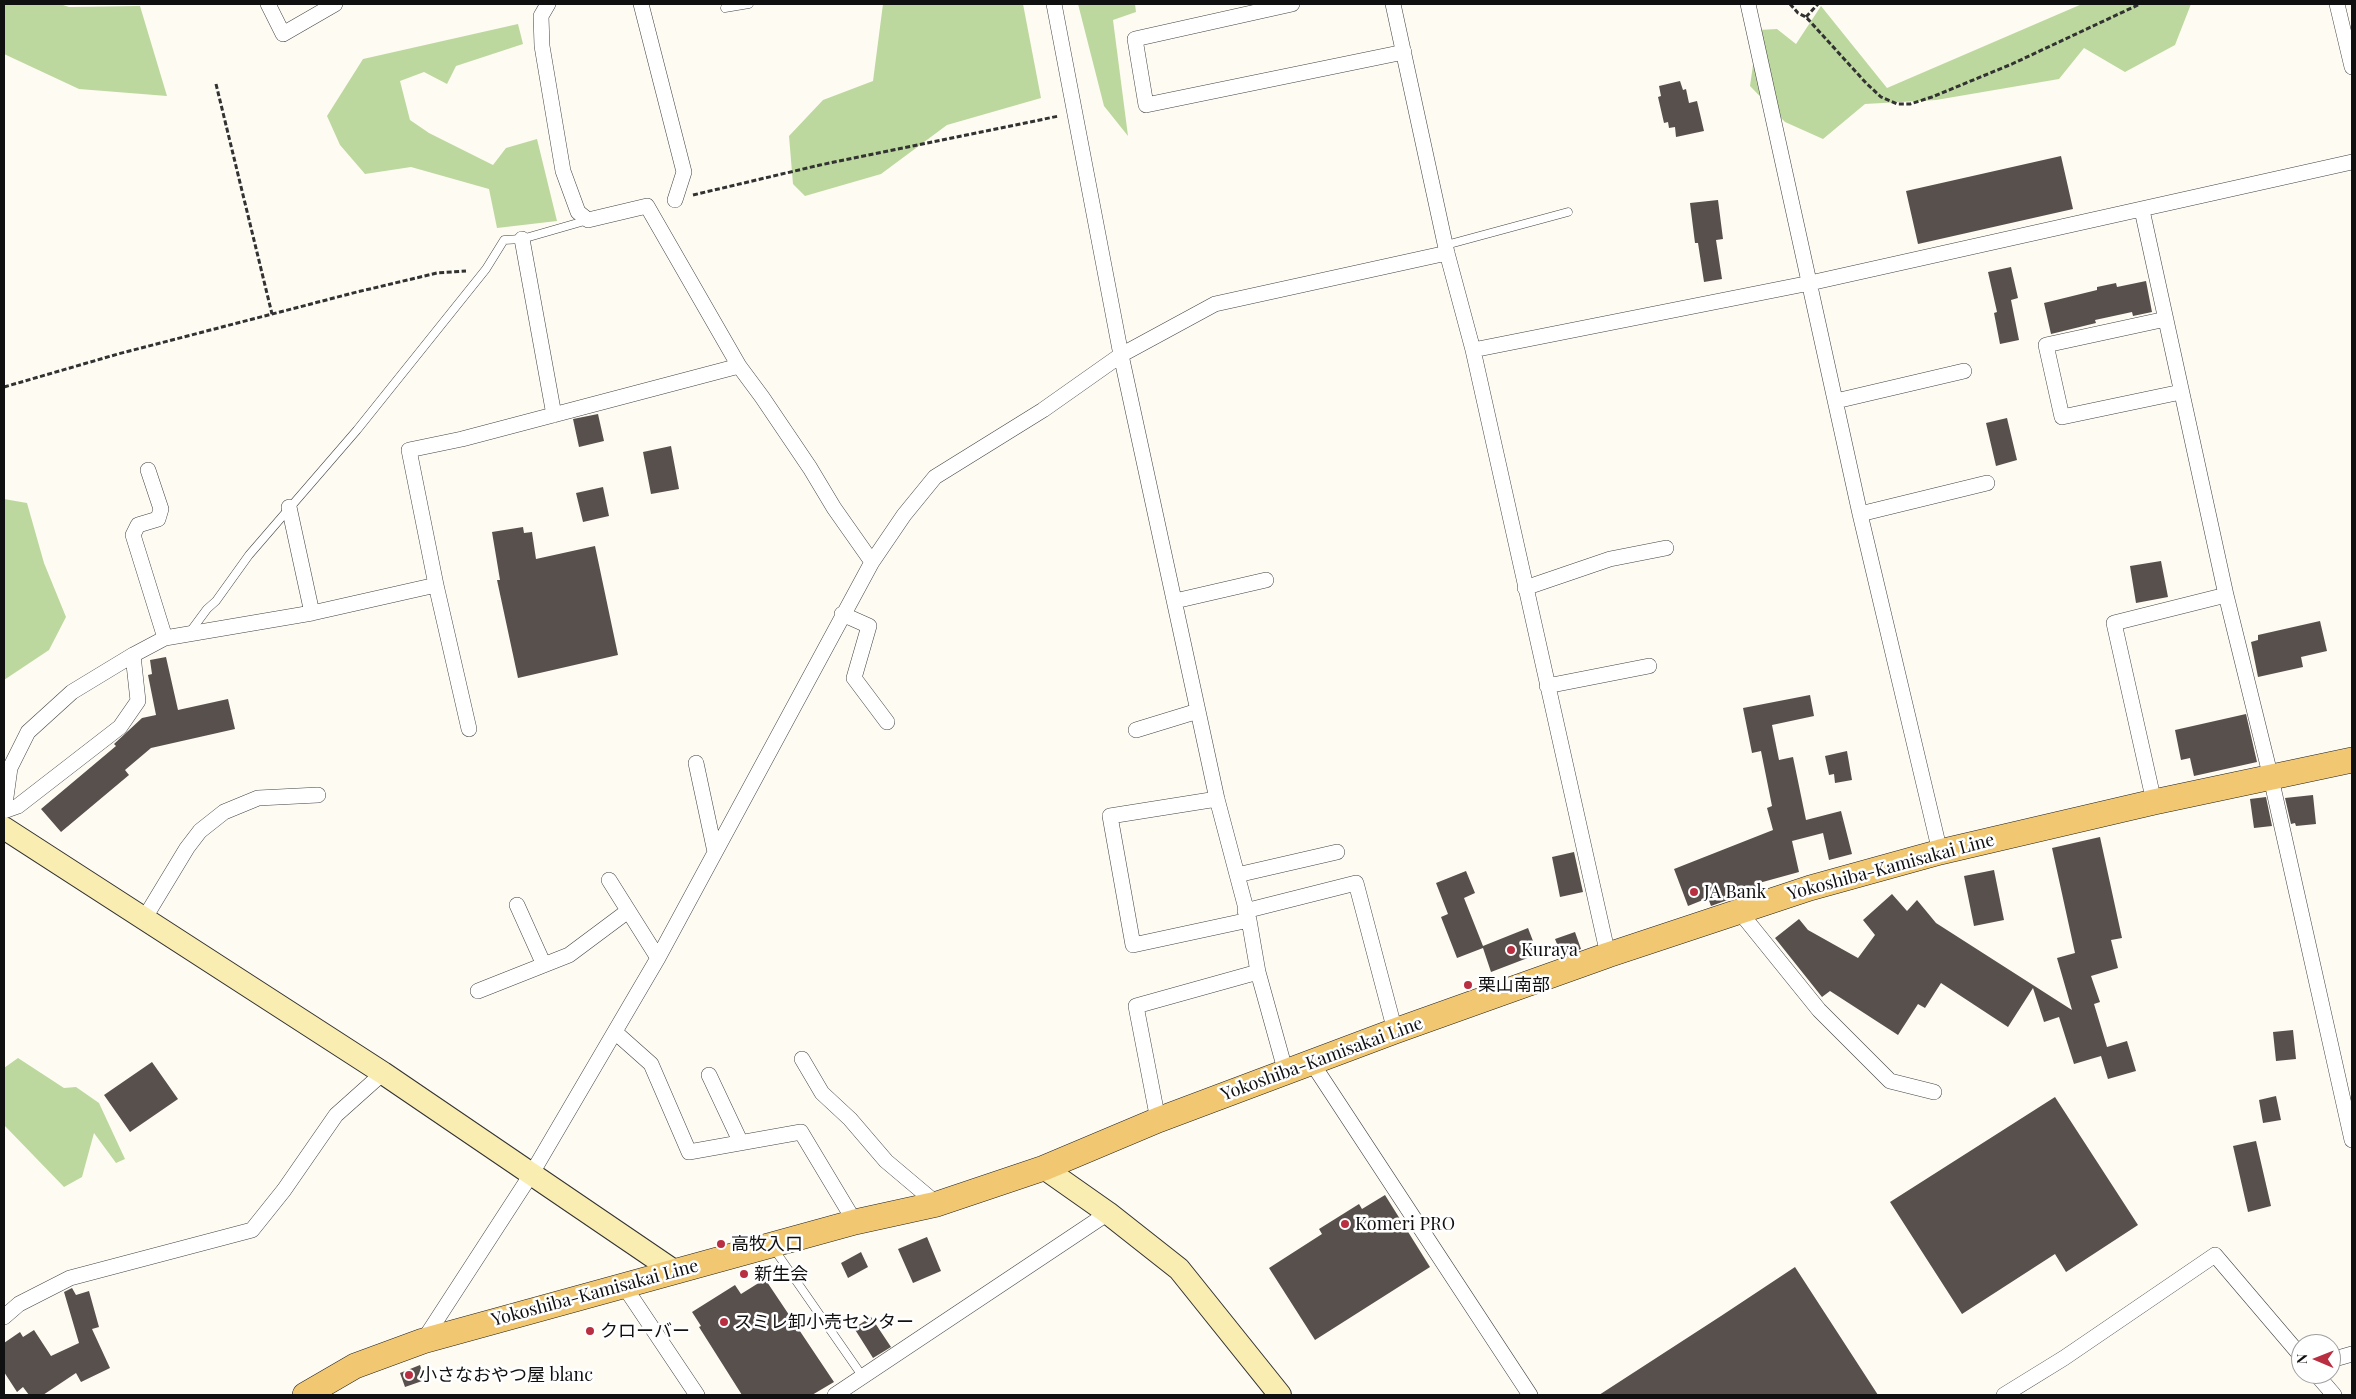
<!DOCTYPE html>
<html>
<head>
<meta charset="utf-8">
<style>
  body { margin:0 }
  #map { position:relative; width:2356px; height:1399px; overflow:hidden; background:#fefbf3; font-family:"Playfair Display",serif }
  canvas { display:block }
  .frame { position:absolute; inset:0; border:5px solid #101010; pointer-events:none }
  .north { position:absolute; left:2291px; top:1334px; width:50px; height:50px; box-sizing:border-box; background:#fff; border:1px solid #9f9f9f; border-radius:50%; rotate:271deg; font-size:14px; font-weight:700; line-height:20px; text-align:center; color:#101010 }
  .north::after { content:''; display:block; margin:auto; width:18px; height:22px; background:#b92e40; clip-path:polygon(50% 0,100% 100%,50% 72%,0 100%) }
</style>
</head>
<body>
<div id="map">
<canvas width="2356" height="1399"></canvas>
<div class="frame"></div>
<div class="north">N</div>
</div>
<script>
const ctx = document.querySelector('canvas').getContext('2d');
ctx.lineJoin = 'round';
function fillPath(path, color) { ctx.fillStyle = color; ctx.fill(path, 'evenodd'); }
const poly = rows => new Path2D(rows.map(r => 'M' + r).join(''));
function stroke(path, color, width, dash) { ctx.strokeStyle = color; ctx.lineWidth = width; ctx.lineCap = dash ? 'butt' : 'round'; ctx.setLineDash(dash || []); ctx.stroke(path); }
function label(font, color, halo, rows, align = 'center') {
  ctx.font = font + ' "Playfair Display","Noto Sans JP",serif'; ctx.lineWidth = 5; ctx.setLineDash([]); ctx.textBaseline = 'middle'; ctx.strokeStyle = halo; ctx.fillStyle = color; for (const [text, x, y, turn = 0] of rows) {
    ctx.save(); ctx.translate(x, y); ctx.rotate((+turn || 0) * Math.PI / 180); ctx.textAlign = isNaN(turn) ? turn : align; if (halo) ctx.strokeText(text, 0, 0); ctx.fillText(text, 0, 0); ctx.restore();
  }
}
fillPath(poly([
  [4,4,60,4,69,7,140,6,167,96,79,89,4,54],
  [883,4,1023,4,1041,98,947,125,881,174,805,196,793,184,789,136,823,100,873,81],
  [1078,4,1135,4,1136,12,1113,20,1128,136,1104,106],
  [2082,4,2191,4,2175,45,2125,72,2084,48,2059,79,1936,100,1865,104,1823,139,1785,122,1750,86,1758,30,1777,29,1796,44,1821,6,1887,88],
  [518,24,523,44,456,66,447,84,424,72,400,81,410,120,429,133,493,165,506,148,537,139,557,221,497,228,489,189,411,167,365,174,340,145,327,116,363,59],
  [4,499,27,503,44,563,66,617,49,650,4,680],
  [18,1058,64,1088,76,1087,99,1103,125,1159,116,1163,94,1133,82,1177,64,1187,4,1125,4,1068]
]), '#bdd89e');
fillPath(poly([
  [1680,81,1683,90,1686,89,1689,103,1697,101,1704,131,1676,137,1675,127,1669,128,1668,122,1664,123,1658,97,1661,96,1659,86],
  [2061,156,2073,209,1918,244,1906,191],
  [1718,200,1723,239,1716,240,1722,279,1704,282,1698,243,1695,243,1690,203],
  [2011,267,2018,298,2011,300,2019,340,2000,344,1994,313,1997,312,1988,272],
  [2146,281,2152,312,2133,316,2132,312,2095,320,2096,323,2051,334,2044,303,2097,290,2097,287,2116,283,2117,287],
  [598,414,604,441,579,447,573,419],
  [2007,418,2017,460,1996,466,1986,423],
  [671,446,679,489,651,494,643,452],
  [603,487,609,516,583,522,576,493],
  [523,527,524,533,532,532,536,559,595,546,618,655,518,678,497,580,500,580,492,532],
  [2161,561,2168,597,2136,603,2130,566],
  [2320,621,2327,651,2301,657,2303,667,2258,677,2251,642,2258,640,2258,635],
  [166,657,178,710,228,699,235,729,151,748,125,770,129,775,61,832,41,809,116,746,114,744,142,718,156,715,148,675,152,674,150,660],
  [1810,695,1814,716,1772,725,1779,760,1793,757,1806,820,1841,811,1852,854,1829,860,1823,833,1792,841,1799,872,1759,883,1761,888,1711,906,1708,898,1688,906,1674,869,1773,830,1767,808,1772,806,1761,751,1752,753,1743,708],
  [2246,714,2257,762,2194,776,2190,758,2181,760,2175,730],
  [1847,751,1852,780,1835,783,1834,774,1829,775,1825,756],
  [2313,795,2316,824,2296,826,2295,823,2291,824,2285,798],
  [2266,797,2272,826,2254,828,2250,799],
  [2100,837,2122,938,2111,940,2118,968,2091,976,2100,1002,2094,1004,2107,1047,2127,1041,2136,1071,2108,1079,2101,1056,2074,1064,2059,1017,2044,1022,2033,988,2008,1027,1941,983,1925,1008,1918,1004,1898,1035,1830,991,1822,997,1775,938,1799,919,1808,930,1858,958,1875,935,1863,920,1892,894,1907,911,1917,900,1936,923,2072,1010,2057,958,2075,953,2052,848],
  [1574,852,1583,892,1560,897,1552,857],
  [1994,870,2004,920,1974,926,1964,876],
  [1466,871,1475,893,1464,898,1483,946,1528,928,1538,954,1491,972,1483,948,1457,958,1441,917,1448,914,1436,883],
  [1575,932,1581,949,1562,956,1555,939],
  [2293,1030,2296,1059,2276,1061,2273,1032],
  [152,1062,178,1099,130,1132,104,1095],
  [2276,1096,2281,1120,2263,1123,2259,1100],
  [2055,1097,2138,1225,2066,1272,2055,1254,1962,1314,1890,1202],
  [2256,1141,2271,1206,2248,1212,2233,1146],
  [1385,1195,1430,1267,1315,1340,1269,1268,1322,1234,1319,1229,1359,1204,1362,1209],
  [927,1237,941,1271,913,1283,898,1249],
  [861,1252,868,1267,848,1278,841,1263],
  [1795,1267,1878,1395,1599,1395,1721,1316],
  [765,1279,834,1382,812,1395,742,1395,699,1327,701,1326,692,1312,735,1285,741,1294],
  [72,1288,76,1295,89,1291,99,1327,92,1329,110,1368,81,1382,76,1373,43,1395,29,1395,23,1387,17,1392,4,1372,4,1343,20,1332,23,1337,34,1330,51,1356,79,1343,64,1292],
  [871,1317,891,1347,873,1358,854,1328],
  [420,1365,425,1380,405,1387,400,1373]
]), '#58504d');
const lane = poly([
  [725,8,749,4],
  [1446,245,1568,212],
  [190,632,207,609,216,601,249,555,357,430,486,269,504,240,522,239,588,220],
  [774,1249,863,1377]
]);
const street = poly([
  [268,4,283,34,335,4],
  [548,4,541,16,542,46,563,171,578,212,588,220,647,206,739,366,762,397,810,468,834,508,872,562],
  [641,4,684,172,675,200],
  [1054,4,1121,355,1198,711,1217,799,1249,920,1258,972,1286,1073],
  [1292,4,1135,39,1146,105,1404,52],
  [1393,4,1447,253,1473,350,1608,955],
  [1748,4,1860,514,1940,852],
  [2337,4,2352,67],
  [2142,210,2226,595,2271,778,2352,1140],
  [522,239,554,415],
  [2166,319,2046,345,2062,417,2181,392],
  [1473,350,1810,283,2352,162],
  [1836,401,1964,371],
  [148,470,161,509,158,519,138,525,133,535,165,638],
  [289,507,312,613],
  [1860,514,1987,483],
  [1525,588,1610,559,1666,548],
  [1175,601,1266,580],
  [842,614,869,626,854,678,887,722],
  [1547,686,1649,666],
  [469,729,436,585,409,450,462,439,739,366],
  [1136,730,1198,711],
  [696,763,715,852],
  [1217,799,1110,816,1133,945,1249,920],
  [4,800,6,797,10,768,28,732,72,692,133,655,165,638,312,613,436,585],
  [2154,802,2114,623,2226,595],
  [4,811,18,806,120,727,138,701,133,655],
  [1237,875,1337,852],
  [609,880,658,958],
  [517,905,544,965],
  [1245,911,1356,883,1395,1031],
  [1739,911,1819,1010,1890,1081,1934,1092],
  [144,919,187,848,200,831,224,812,258,798,318,795],
  [478,991,569,955,628,911],
  [615,1032,651,1064,689,1152,801,1132,855,1222],
  [802,1059,822,1093,850,1119,886,1161,937,1204],
  [1312,1063,1530,1395],
  [709,1075,741,1143],
  [1158,1120,1136,1006,1258,972],
  [624,1286,697,1395],
  [4,1317,19,1304,70,1278,252,1230,284,1190,336,1115,383,1073],
  [423,1341,532,1173,658,958,872,562,904,515,935,477,1043,410,1121,355,1215,304,1447,253],
  [2331,1360,2352,1354],
  [2316,1374,2334,1395],
  [835,1395,1108,1213],
  [2004,1395,2064,1358,2215,1255,2301,1356]
]);
const secondary = poly([
  [4,828,383,1073,674,1271],
  [1044,1168,1108,1213,1179,1269,1280,1395]
]);
const primary = poly([
  [305,1395,355,1366,423,1341,855,1222,937,1204,1044,1168,1158,1120,1395,1031,1608,955,1810,888,1940,852,2154,802,2352,760]
]);
stroke(lane, '#434343', 9);
stroke(street, '#434343', 16);
stroke(secondary, '#323232', 24);
stroke(primary, '#212121', 26);
stroke(poly([
  [1790,4,1798,13,1806,17,1866,83,1881,97,1897,104,1910,104,1932,97,2012,64,2140,4],
  [1806,17,1818,4],
  [216,84,272,314],
  [693,195,820,165,1059,116],
  [4,387,118,354,357,292,437,273,466,271]
]), '#323232', 3, [5, 2.5]);
stroke(lane, '#fff', 8);
stroke(street, '#fff', 15);
stroke(secondary, '#faedb2', 22);
stroke(primary, '#f1c771', 25);
for (const [x, y, r, color] of [
  [1694,892,5,"#b92e40"],
  [1511,950,5,"#b92e40"],
  [1468,985,5,"#b92e40"],
  [1345,1224,5,"#b92e40"],
  [721,1244,5,"#b92e40"],
  [744,1274,5,"#b92e40"],
  [724,1322,5,"#b92e40"],
  [590,1331,5,"#b92e40"],
  [409,1375,5,"#b92e40"]
]) { const dot = new Path2D(); dot.arc(x, y, r, 0, 2 * Math.PI); ctx.fillStyle = color; ctx.fill(dot); stroke(dot, '#fff', 2); }
label('18px', '#101010', '#fff', [
  ["Yokoshiba-Kamisakai Line",1891,867,-15],
  ["Yokoshiba-Kamisakai Line",1322,1059,-20],
  ["Yokoshiba-Kamisakai Line",595,1293,-15]
]);
label('18px', '#101010', '#fff', [
  ["JA Bank",1704,892],
  ["Kuraya",1521,950],
  ["栗山南部",1478,985],
  ["Komeri PRO",1355,1224],
  ["高牧入口",731,1244],
  ["新生会",754,1274],
  ["スミレ卸小売センター",734,1322],
  ["クローバー",600,1331],
  ["小さなおやつ屋 blanc",419,1375]
], 'left');
</script>
</body>
</html>
